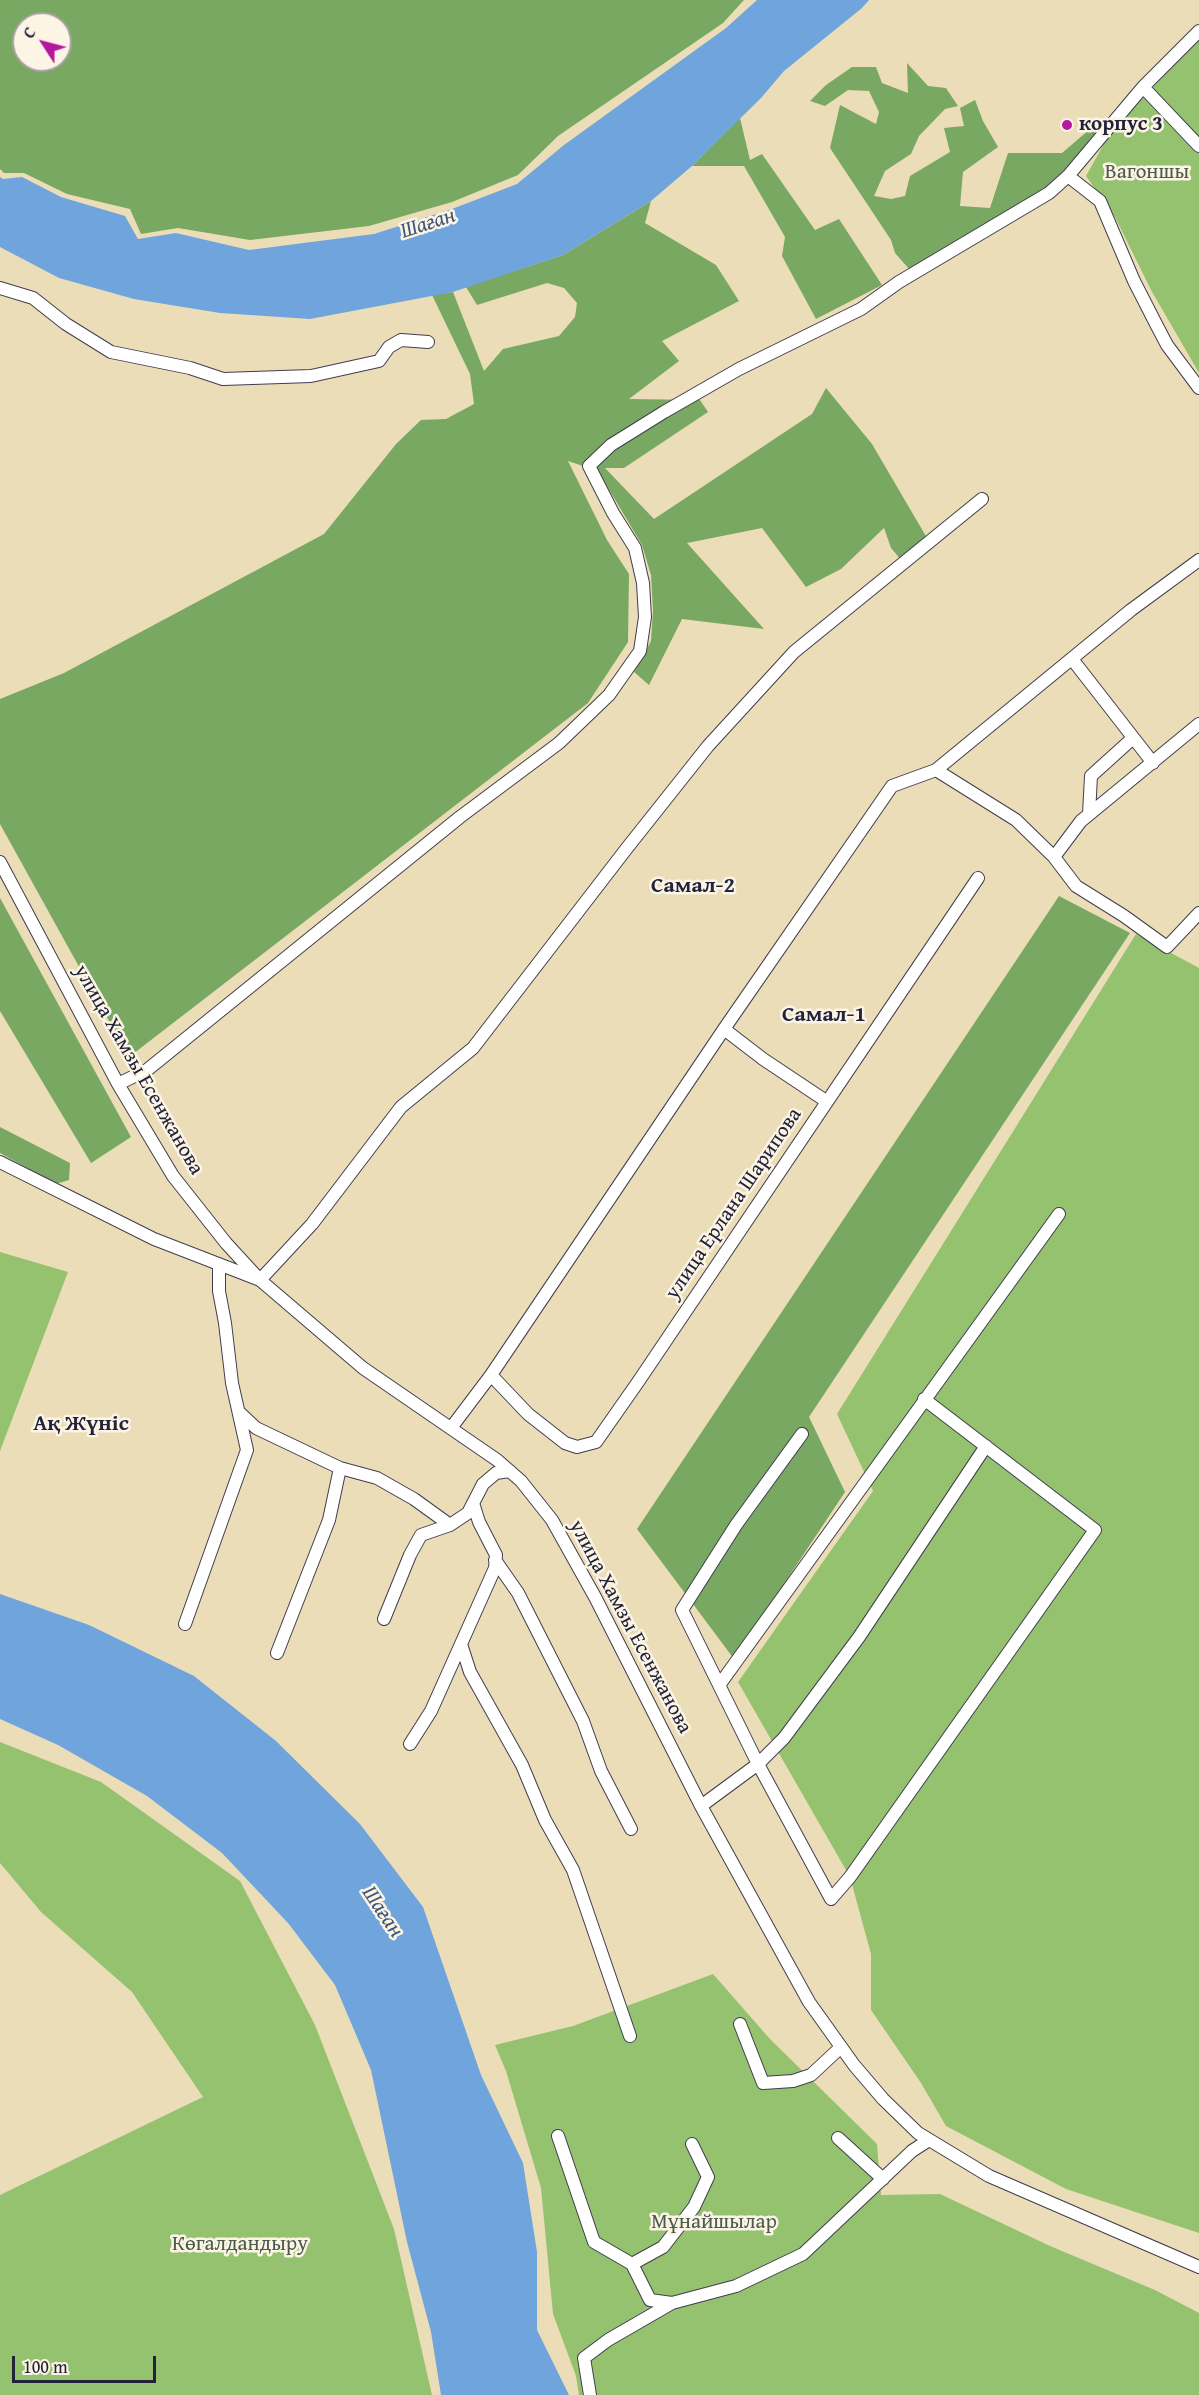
<!DOCTYPE html>
<html>
<head>
<meta charset="utf-8">
<style>
  body { margin:0 }
  #map { position:relative; width:1199px; height:2395px; overflow:hidden; background:#ecddb9; font-family:"Gentium Book Plus",serif }
  canvas { display:block }
  .north { position:absolute; left:12px; top:12px; width:60px; height:60px; box-sizing:border-box; background:#fcf5e5; border:2px solid #a5a1a1; border-radius:50%; rotate:306deg; font-size:16px; font-weight:700; line-height:24px; text-align:center; color:#22223b }
  .north::after { content:''; display:block; margin:auto; width:21px; height:27px; background:#b5179e; clip-path:polygon(50% 0,100% 100%,50% 72%,0 100%) }
  .scale { position:absolute; left:12px; top:2356px; width:144px; height:27px; box-sizing:border-box; border:3px solid #22223b; border-top:0; padding-left:8px; font-size:18px; line-height:21px; white-space:nowrap; color:#22223b; -webkit-text-stroke:4px #fcf5e5; paint-order:stroke }
</style>
</head>
<body>
<div id="map">
<canvas width="1199" height="2395"></canvas>
<div class="north">С</div>
<div class="scale">100 m</div>
</div>
<script>
const ctx = document.querySelector('canvas').getContext('2d');
ctx.lineJoin = 'round';
function fillPath(path, color) { ctx.fillStyle = color; ctx.fill(path, 'evenodd'); }
const poly = rows => new Path2D(rows.map(r => 'M' + r).join(''));
function stroke(path, color, width, dash) { ctx.strokeStyle = color; ctx.lineWidth = width; ctx.lineCap = dash ? 'butt' : 'round'; ctx.setLineDash(dash || []); ctx.stroke(path); }
function label(font, color, halo, rows, align = 'center') {
  ctx.font = font + ' "Gentium Book Plus",serif'; ctx.lineWidth = 5; ctx.setLineDash([]); ctx.textBaseline = 'middle'; ctx.strokeStyle = halo; ctx.fillStyle = color; for (const [text, x, y, turn = 0] of rows) {
    ctx.save(); ctx.translate(x, y); ctx.rotate((+turn || 0) * Math.PI / 180); ctx.textAlign = isNaN(turn) ? turn : align; if (halo) ctx.strokeText(text, 0, 0); ctx.fillText(text, 0, 0); ctx.restore();
  }
}
fillPath(poly([
  [1199,38,1199,373,1151,290,1115,217,1086,176,1110,133],
  [1136,934,1199,968,1199,2233,1066,2189,946,2126,921,2083,871,2010,871,1954,850,1877,738,1682,873,1491,837,1414],
  [0,1252,68,1272,0,1451],
  [0,1742,101,1782,240,1881,315,2025,394,2229,432,2395,0,2395,0,2195,203,2097,132,1992,41,1912,0,1863],
  [713,1974,770,2039,877,2144,881,2195,940,2194,1050,2246,1155,2290,1199,2313,1199,2395,579,2395,576,2376,553,2314,541,2188,506,2071,495,2045,573,2026]
]), '#95c26f');
fillPath(poly([
  [0,0,744,0,723,23,558,136,518,175,452,202,369,226,250,240,178,228,141,234,130,209,67,194,24,173,4,173,0,169],
  [24,24,60,24,60,60,24,60],
  [907,63,928,86,946,88,958,106,945,109,919,136,911,154,885,171,874,196,891,199,905,196,910,176,950,152,944,128,964,126,960,108,975,100,983,121,998,147,963,172,960,206,990,208,1008,153,1062,153,1090,129,1099,133,1045,191,910,270,895,253,891,240,830,148,840,105,876,124,879,112,869,91,848,90,825,106,810,101,826,85,852,67,876,67,882,83,908,93],
  [740,118,750,160,762,154,815,230,839,219,882,285,816,319,782,256,785,237,744,166,692,166],
  [651,201,645,223,716,265,739,301,662,341,679,361,629,399,700,400,708,412,624,468,605,468,654,519,812,414,826,388,872,444,927,538,902,561,891,548,884,528,841,569,806,587,762,528,687,543,764,629,682,619,649,685,634,672,651,641,653,611,651,575,642,545,598,471,568,461,607,540,629,574,628,642,588,703,129,1057,0,824,0,699,64,673,324,534,396,444,421,420,446,419,474,404,470,374,432,295,453,292,484,371,503,349,559,336,575,317,577,303,564,288,547,283,477,305,466,287,563,255],
  [1059,896,1130,933,809,1417,845,1492,734,1659,637,1529],
  [0,898,131,1137,91,1163,0,1011],
  [0,1127,70,1163,69,1180,56,1184,0,1153]
]), '#78a862');
fillPath(poly([
  [757,0,869,0,862,8,784,71,761,98,692,166,651,201,563,255,453,292,310,319,220,313,134,299,59,278,0,247,0,177,3,179,22,177,61,197,125,216,138,239,176,233,249,250,374,234,452,209,517,184,564,145,726,28],
  [0,1594,89,1625,194,1676,276,1741,360,1824,423,1907,481,2075,523,2163,537,2252,537,2330,569,2395,441,2395,431,2332,407,2242,371,2070,335,1985,288,1923,222,1853,147,1796,58,1745,0,1719]
]), '#70a4dd');
const minor = poly([
  [1143,87,1199,146],
  [1068,176,1100,201,1134,281,1156,324,1167,345,1199,388],
  [0,288,33,298,66,324,111,352,190,368,223,379,311,376,379,361,389,347,401,340,428,342],
  [1072,659,1153,763],
  [936,770,1016,820,1054,857,1076,886,1124,916,1167,947,1199,913],
  [1089,814,1091,776,1133,738],
  [1054,857,1081,821,1199,724],
  [0,862,118,1084,173,1176,226,1243,260,1280,363,1368,497,1460,521,1481,552,1520,595,1597,701,1806,809,2002,854,2065,883,2099,918,2133,989,2176,1199,2267],
  [724,1029,763,1059,826,1101],
  [118,1084,147,1070,460,817,559,743,609,695,640,651,645,617,643,583,635,548,613,513,589,466,611,445,664,412,739,369,861,309,899,282,1049,193,1068,176,1143,87,1199,31],
  [0,1162,154,1239,260,1280,312,1224,401,1107,473,1048,627,848,708,746,794,652,982,499],
  [491,1375,528,1414,565,1443,577,1447,596,1442,638,1382,978,878],
  [239,1412,256,1428,340,1468,377,1478,414,1499,450,1525],
  [451,1428,491,1375,724,1029,892,786,936,770,1131,610,1199,560],
  [802,1434,736,1525,682,1610,758,1764,831,1899,850,1877,1095,1530,924,1399],
  [495,1560,518,1593,583,1721,601,1771,631,1829],
  [384,1619,410,1555,421,1535,450,1525,468,1513,483,1484,496,1473,510,1471],
  [185,1624,247,1450,232,1383,225,1323,219,1291,219,1264],
  [461,1644,470,1672,522,1765,545,1820,573,1870,630,2036],
  [277,1653,329,1520,340,1468],
  [720,1684,1059,1214],
  [410,1744,431,1711,495,1568,496,1555,479,1522,473,1503],
  [701,1806,758,1764,784,1738,859,1637,986,1446],
  [740,2024,763,2083,793,2081,811,2075,841,2047],
  [558,2136,594,2242,632,2264,650,2300,672,2303,736,2286,803,2254,912,2151,929,2140],
  [838,2138,883,2179],
  [632,2264,663,2247,694,2207,708,2177,692,2144],
  [590,2395,584,2358,608,2340,672,2303]
]);
stroke(minor, '#403e4e', 14);
stroke(minor, '#fff', 12);
for (const [x, y, r, color] of [
  [1067,125,6,"#b5179e"]
]) { const dot = new Path2D(); dot.arc(x, y, r, 0, 2 * Math.PI); ctx.fillStyle = color; ctx.fill(dot); stroke(dot, '#fcf5e5', 2); }
label('bold 21px', '#22223b', '#fcf5e5', [
  ["корпус 3",1079,125]
], 'left');
label('21px', '#4a5a4d', '#fcf5e5', [
  ["Вагоншы",1147,173],
  ["Мұнайшылар",714,2223],
  ["Көгалдандыру",240,2245]
]);
label('21px', '#22223b', '#fcf5e5', [
  ["улица Хамзы Есенжанова",138,1070,60],
  ["улица Ерлана Шарипова",734,1204,-56],
  ["улица Хамзы Есенжанова",630,1627,62]
]);
label('italic 22px', '#41567c', '#fcf5e5', [
  ["Шаған",428,224,-18],
  ["Шаған",382,1912,56]
]);
label('bold 22px', '#22223b', '#fcf5e5', [
  ["Самал-2",693,886],
  ["Самал-1",824,1015],
  ["Ақ Жүніс",81,1424]
]);
</script>
</body>
</html>
